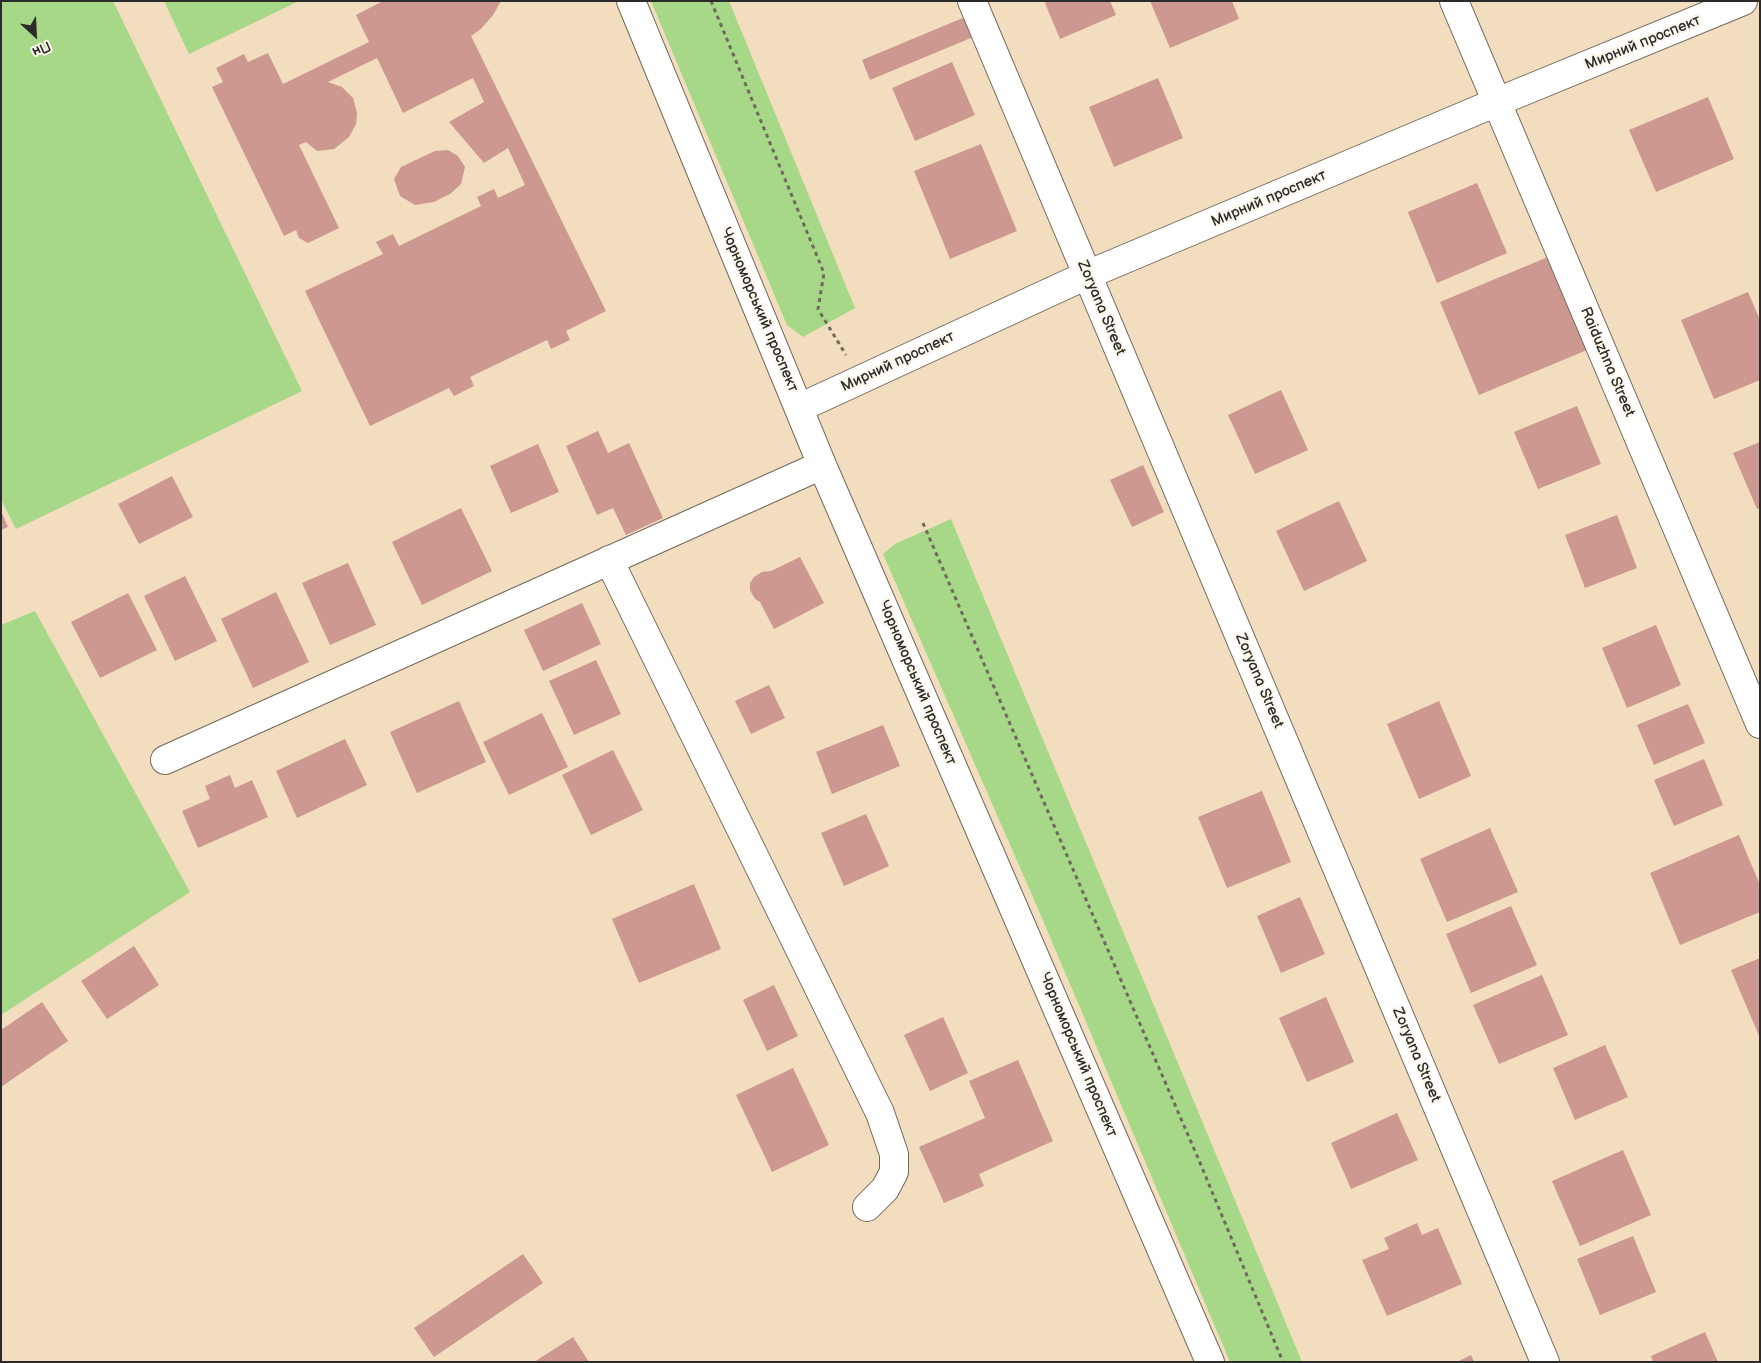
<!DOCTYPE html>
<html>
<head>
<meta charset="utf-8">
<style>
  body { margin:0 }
  #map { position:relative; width:1761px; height:1363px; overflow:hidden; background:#f2ddbe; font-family:"Balsamiq Sans",sans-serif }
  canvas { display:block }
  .frame { position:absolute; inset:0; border:2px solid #2b2b2b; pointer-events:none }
  .north { position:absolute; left:10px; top:10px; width:50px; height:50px; -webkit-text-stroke:4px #fbf7ec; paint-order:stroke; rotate:155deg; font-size:14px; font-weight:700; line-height:20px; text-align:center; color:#2b2b2b }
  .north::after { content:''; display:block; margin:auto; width:18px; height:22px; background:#2b2b2b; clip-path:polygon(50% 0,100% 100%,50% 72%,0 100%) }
</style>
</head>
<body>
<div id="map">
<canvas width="1761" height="1363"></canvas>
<div class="frame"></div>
<div class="north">Пн</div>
</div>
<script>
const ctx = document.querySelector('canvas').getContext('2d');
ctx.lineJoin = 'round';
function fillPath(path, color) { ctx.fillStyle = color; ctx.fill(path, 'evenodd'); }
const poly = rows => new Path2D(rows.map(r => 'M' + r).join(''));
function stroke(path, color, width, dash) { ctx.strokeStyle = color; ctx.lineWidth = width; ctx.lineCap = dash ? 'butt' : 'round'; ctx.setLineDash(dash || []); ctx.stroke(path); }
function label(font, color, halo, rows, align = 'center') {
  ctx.font = font + ' "Balsamiq Sans",sans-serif'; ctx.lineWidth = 4.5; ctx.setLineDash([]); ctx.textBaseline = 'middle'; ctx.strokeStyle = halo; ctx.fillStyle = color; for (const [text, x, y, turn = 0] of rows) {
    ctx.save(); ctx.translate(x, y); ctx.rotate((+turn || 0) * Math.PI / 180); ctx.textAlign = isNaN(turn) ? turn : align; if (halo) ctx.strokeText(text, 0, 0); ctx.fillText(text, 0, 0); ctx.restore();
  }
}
fillPath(poly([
  [1,1,113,1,302,391,16,529,1,499],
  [164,1,299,1,189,54],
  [651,1,729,1,855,308,803,337,787,325],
  [951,519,1215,1152,1302,1362,1230,1362,1039,911,883,554,895,544],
  [35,611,190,892,1,1015,1,625]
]), '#a7d887');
fillPath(poly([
  [383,1,501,1,493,15,481,29,471,36,606,311,566,331,570,340,551,349,547,340,470,377,474,386,454,396,449,388,370,426,305,291,383,254,376,242,393,234,399,246,481,206,477,197,494,189,498,198,525,185,508,148,484,163,449,122,484,102,473,78,403,113,377,58,328,82,342,87,353,98,357,113,356,124,349,137,334,149,317,151,306,142,299,145,339,228,308,243,299,238,296,230,284,236,212,87,223,82,216,68,244,54,248,62,268,53,283,84,369,42,356,15],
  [1049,1,1110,1,1116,15,1060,39,1045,3],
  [1150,1,1232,1,1239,19,1170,48],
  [970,15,978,35,870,80,862,60],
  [952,62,975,115,915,141,892,88],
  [1158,78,1183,138,1114,167,1089,107],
  [1708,97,1734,159,1656,192,1629,130],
  [981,144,1017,231,950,259,914,171],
  [448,150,458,156,465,167,461,184,450,194,434,202,415,205,400,196,394,179,401,167,435,151],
  [1477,183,1507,253,1437,283,1408,212],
  [1548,257,1587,350,1479,395,1440,302],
  [1748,292,1760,320,1760,380,1714,399,1681,320],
  [1281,390,1308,450,1255,474,1228,415],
  [1577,406,1601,464,1538,489,1514,432],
  [598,431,608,453,629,443,663,518,626,535,613,508,597,515,566,446],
  [1760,442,1760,508,1757,509,1733,453],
  [538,444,559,492,511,513,490,466],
  [1143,465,1164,512,1132,527,1110,480],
  [172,476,193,517,139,544,118,504],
  [1339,501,1367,561,1304,591,1276,531],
  [461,508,492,571,422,605,392,542],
  [1,511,8,527,1,530],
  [1617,515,1637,568,1585,588,1565,535],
  [800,557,824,603,774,629,760,602,755,599,750,590,750,583,754,577,762,572,771,571],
  [348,563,376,625,330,645,302,583],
  [185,576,217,641,175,661,144,596],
  [276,592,309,662,253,688,221,619],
  [128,593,157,650,100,678,71,622],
  [582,603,601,644,543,671,524,630],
  [1656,625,1681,685,1627,708,1602,648],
  [596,660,621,714,574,735,549,681],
  [769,685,785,718,751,734,735,701],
  [459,701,486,762,417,793,390,732],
  [1439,701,1471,776,1419,799,1387,724],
  [1688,704,1705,743,1654,765,1637,725],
  [542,713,568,767,509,795,483,742],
  [883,725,900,766,832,794,816,752],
  [345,739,367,785,297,818,276,771],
  [613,750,643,810,591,835,562,775],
  [1704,759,1723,805,1674,826,1654,780],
  [230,775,235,788,252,780,268,817,198,848,182,811,210,799,205,786],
  [1262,791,1291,862,1227,888,1198,817],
  [866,814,889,866,844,886,821,833],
  [1490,828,1518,892,1447,922,1420,859],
  [1739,835,1760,885,1760,912,1680,945,1650,873],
  [694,884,721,949,639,983,612,919],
  [1300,897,1325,954,1281,973,1257,916],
  [1511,906,1537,965,1471,993,1446,934],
  [134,946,159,985,107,1019,81,981],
  [1760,958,1760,1038,1731,970],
  [1542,975,1568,1035,1499,1064,1473,1005],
  [774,985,798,1036,767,1051,743,1000],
  [1326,997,1354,1062,1307,1082,1279,1018],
  [42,1002,68,1041,1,1087,1,1030],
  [943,1017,968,1073,930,1091,904,1035],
  [1605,1045,1628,1097,1575,1120,1553,1068],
  [1018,1060,1053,1141,979,1174,984,1186,944,1203,919,1147,985,1118,969,1081],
  [793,1068,829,1145,772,1172,736,1095],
  [1397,1113,1418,1160,1351,1189,1331,1143],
  [1623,1150,1651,1215,1580,1246,1552,1181],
  [1417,1223,1422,1235,1438,1228,1462,1284,1387,1316,1362,1260,1389,1249,1384,1238],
  [1633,1236,1656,1292,1600,1315,1577,1259],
  [523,1254,543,1283,434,1357,414,1328],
  [1705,1332,1718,1362,1653,1362,1651,1356],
  [573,1337,589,1362,534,1362],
  [1471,1355,1474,1362,1457,1362]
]), '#cc9890');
const minor = poly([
  [631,1,822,465,1210,1362],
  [972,1,1545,1362],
  [1454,1,1760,724],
  [799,408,1087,275,1497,102,1743,1],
  [609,560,880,1113,894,1154,894,1172,885,1189,867,1207],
  [165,760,822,465]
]);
stroke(minor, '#71695e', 30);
stroke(poly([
  [711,1,824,273,818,309,846,355],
  [923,523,1198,1158,1283,1362]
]), '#71695e', 3, [4, 4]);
stroke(minor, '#fff', 28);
label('15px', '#2b2b2b', '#fbf7ec', [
  ["Мирний проспект",1643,43,-22],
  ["Мирний проспект",1269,199,-23],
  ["Zoryana Street",1101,308,67],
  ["Чорноморський проспект",759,310,67],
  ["Мирний проспект",898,362,-25],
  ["Raiduzhna Street",1607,362,67],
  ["Zoryana Street",1259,681,67],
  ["Чорноморський проспект",917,683,67],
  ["Чорноморський проспект",1078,1055,67],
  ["Zoryana Street",1416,1055,67]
]);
</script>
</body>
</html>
